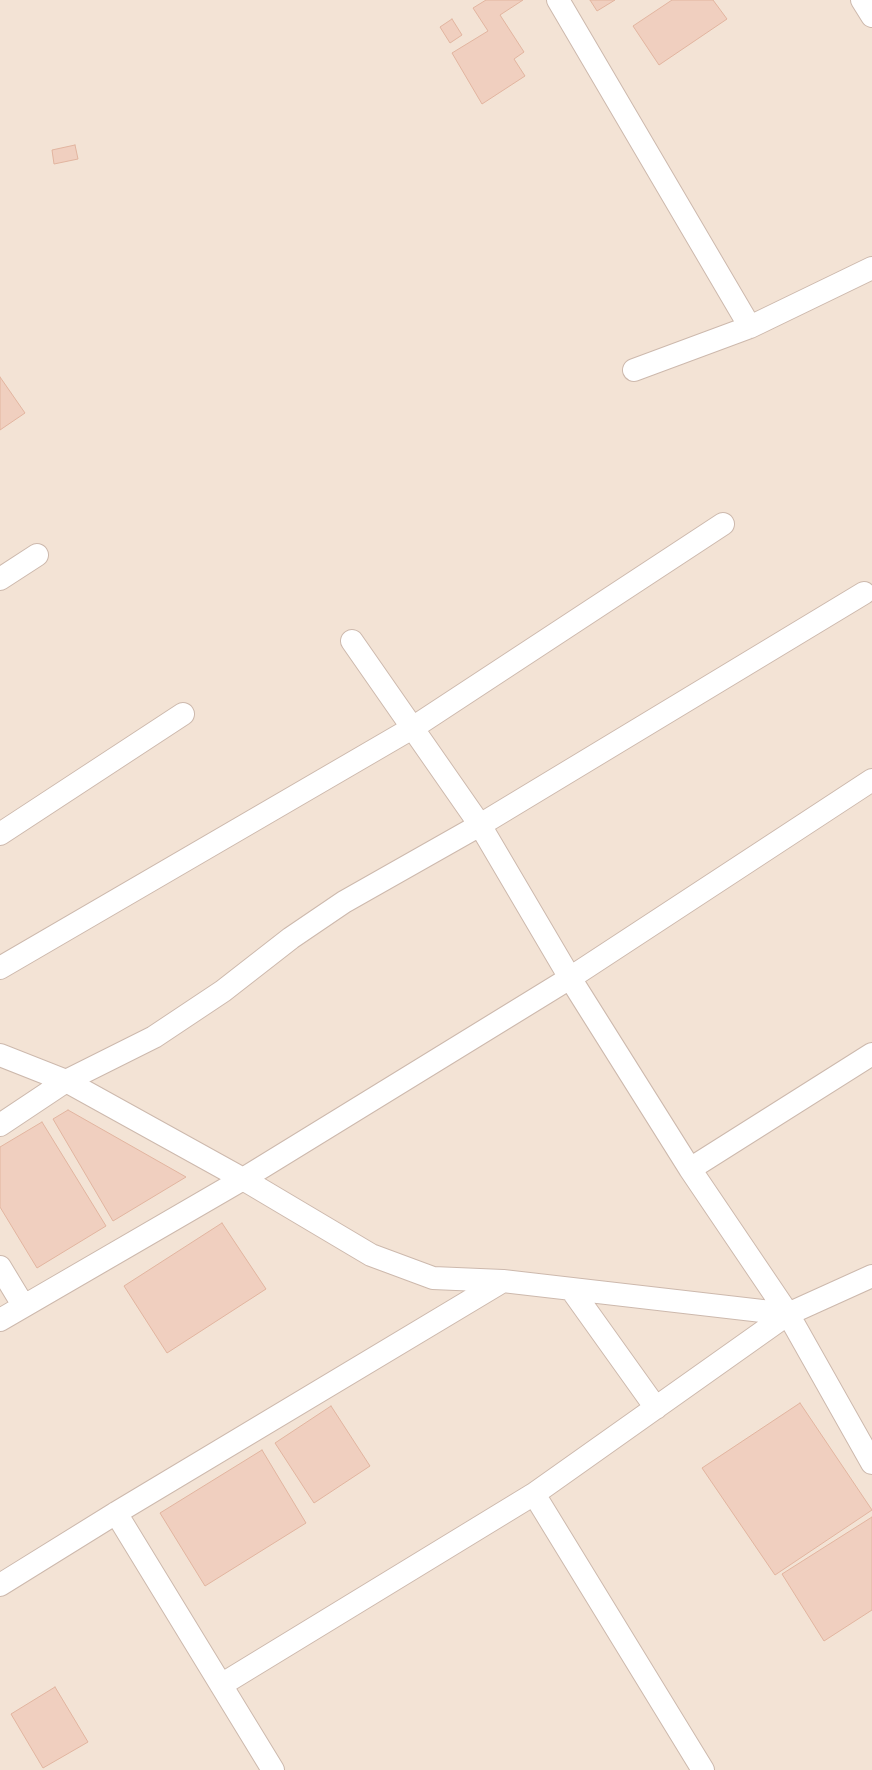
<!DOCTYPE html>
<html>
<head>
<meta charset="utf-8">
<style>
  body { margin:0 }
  canvas { display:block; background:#fbf2e6 }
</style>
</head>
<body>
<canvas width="872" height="1770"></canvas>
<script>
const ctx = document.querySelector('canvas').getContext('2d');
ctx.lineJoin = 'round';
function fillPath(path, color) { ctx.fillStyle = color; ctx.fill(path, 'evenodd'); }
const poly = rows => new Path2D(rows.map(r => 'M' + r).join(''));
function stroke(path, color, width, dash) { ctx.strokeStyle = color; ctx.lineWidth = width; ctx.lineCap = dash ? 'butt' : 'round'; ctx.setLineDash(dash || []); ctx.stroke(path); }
fillPath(poly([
  [0,0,872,0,872,1770,0,1770]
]), '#f3e3d5');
const building = poly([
  [486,0,523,0,500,15,524,52,514,59,525,76,482,104,452,53,488,31,473,8,486,0],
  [590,0,615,0,597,11,590,0],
  [672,0,713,0,727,19,659,65,633,26,672,0],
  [452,19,462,35,450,43,440,27,452,19],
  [75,145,78,159,54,164,52,150,75,145],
  [0,377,25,413,0,430,0,377],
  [68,1110,186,1177,113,1221,53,1119,68,1110],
  [42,1122,106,1226,37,1268,0,1207,0,1147,42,1122],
  [222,1223,266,1289,167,1353,124,1286,222,1223],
  [800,1403,872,1510,775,1575,702,1468,800,1403],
  [331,1406,370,1466,314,1503,275,1443,331,1406],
  [262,1450,306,1523,205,1586,160,1513,262,1450],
  [872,1517,872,1610,824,1641,782,1574,872,1517],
  [55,1687,88,1742,43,1768,11,1714,55,1687]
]);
fillPath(building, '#f0cfbf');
stroke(building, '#e2b5a0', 1);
const street = poly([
  [558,0,750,327],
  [862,0,872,16],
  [634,370,750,327,872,268],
  [0,579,37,555],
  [352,641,480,825,570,978,690,1169,788,1314,872,1463],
  [0,834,183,714],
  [0,968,414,727,723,524],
  [0,1055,66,1081,243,1179,371,1255,433,1278,503,1281,788,1314],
  [0,1125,66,1081,154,1037,223,991,291,938,344,902,480,825,864,593],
  [690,1169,872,1054],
  [0,1267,23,1305],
  [571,1289,656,1408],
  [0,1320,243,1179,570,978,872,780],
  [534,1494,703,1770],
  [116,1513,273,1770],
  [0,1585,116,1513,503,1281],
  [221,1685,534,1494,788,1314,872,1276]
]);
stroke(street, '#cdb9ad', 24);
stroke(street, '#fff', 22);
</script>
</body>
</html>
